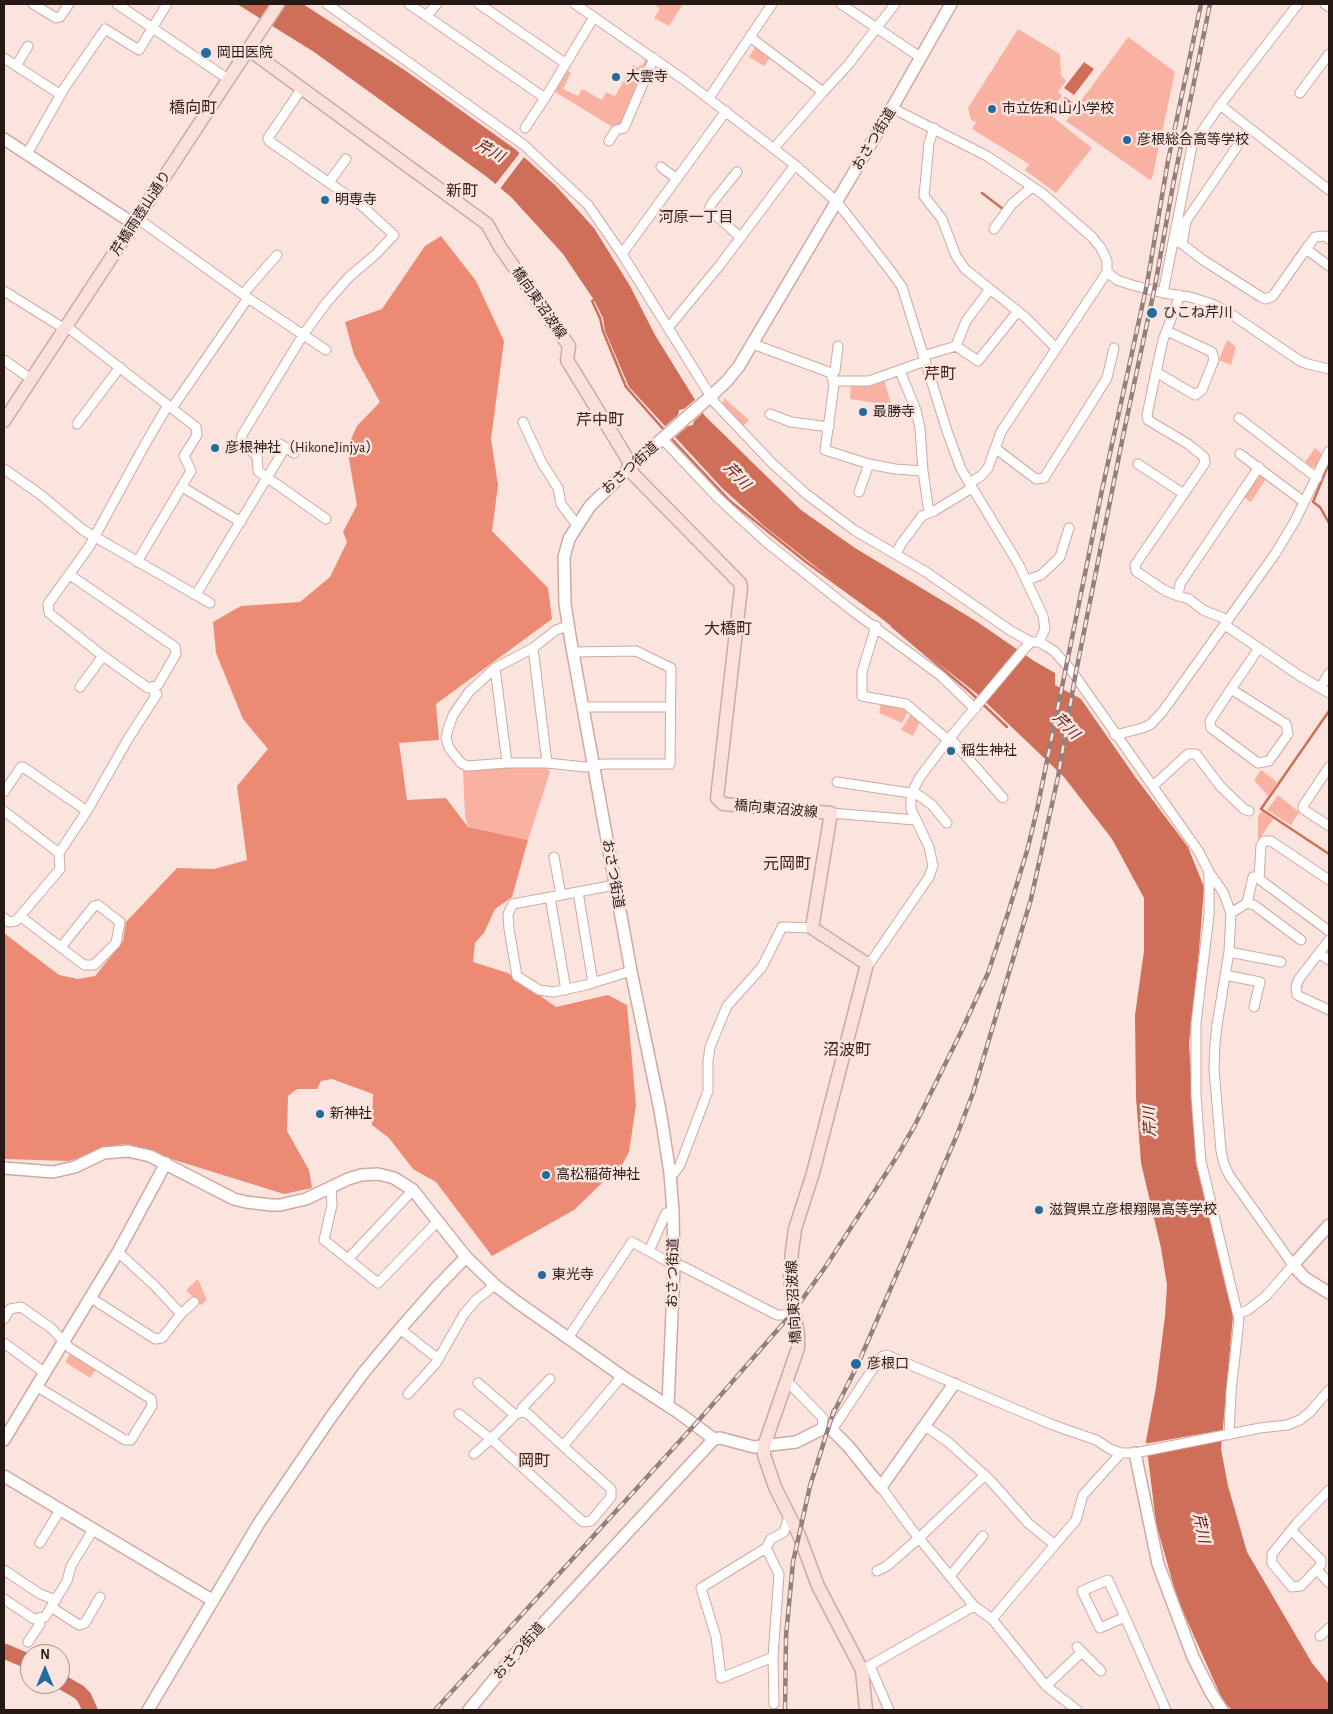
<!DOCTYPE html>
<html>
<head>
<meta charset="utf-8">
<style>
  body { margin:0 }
  #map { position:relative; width:1333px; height:1714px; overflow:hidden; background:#fce4de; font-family:"Alegreya Sans",sans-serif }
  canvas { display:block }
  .frame { position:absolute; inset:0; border:5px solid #261815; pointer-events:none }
  .north { position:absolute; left:20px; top:1644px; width:50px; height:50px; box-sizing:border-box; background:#fce4de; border:1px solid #a6928e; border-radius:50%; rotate:0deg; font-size:14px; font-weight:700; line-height:20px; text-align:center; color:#261815 }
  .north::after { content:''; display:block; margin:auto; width:18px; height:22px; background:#216c9f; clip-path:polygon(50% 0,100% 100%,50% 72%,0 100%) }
</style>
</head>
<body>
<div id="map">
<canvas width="1333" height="1714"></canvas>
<div class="frame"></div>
<div class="north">N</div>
</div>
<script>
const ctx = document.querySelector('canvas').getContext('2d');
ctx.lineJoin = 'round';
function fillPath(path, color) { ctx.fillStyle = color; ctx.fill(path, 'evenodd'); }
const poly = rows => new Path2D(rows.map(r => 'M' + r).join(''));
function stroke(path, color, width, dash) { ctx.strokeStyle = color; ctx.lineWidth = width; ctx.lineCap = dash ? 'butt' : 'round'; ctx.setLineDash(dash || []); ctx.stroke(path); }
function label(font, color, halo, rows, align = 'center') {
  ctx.font = font + ' "Alegreya Sans","Noto Sans JP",sans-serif'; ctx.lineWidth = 5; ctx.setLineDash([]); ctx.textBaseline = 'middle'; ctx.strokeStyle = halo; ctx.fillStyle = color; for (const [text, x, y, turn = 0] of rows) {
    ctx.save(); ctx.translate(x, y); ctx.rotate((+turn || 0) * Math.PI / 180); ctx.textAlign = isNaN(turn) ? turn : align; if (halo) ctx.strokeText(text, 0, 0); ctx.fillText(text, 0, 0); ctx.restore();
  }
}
fillPath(poly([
  [658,4,683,4,669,26,654,18,660,9,656,6],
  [1018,29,1060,54,1061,75,1066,81,1058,92,1062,95,1049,114,1092,148,1056,193,1025,170,1029,164,972,129,976,122,971,120,968,108],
  [1128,37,1175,72,1152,179,1150,180,1066,121],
  [757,44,772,55,764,66,749,57],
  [647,57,651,60,622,128,614,128,552,90,564,68,571,73,563,89,578,96,582,89,602,100,606,92,615,96,633,65,638,68,640,65,642,66],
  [1227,340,1236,347,1231,365,1219,360],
  [884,379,891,404,888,405,850,399,851,383],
  [724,398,749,420,742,427,723,405],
  [1315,448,1322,454,1316,467,1308,467,1304,464],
  [1261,473,1267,477,1251,502,1243,497],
  [882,701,906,706,905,711,908,712,902,723,879,713],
  [912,712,921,720,913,736,901,730],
  [507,765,547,767,550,772,528,840,468,827,465,815,463,771],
  [1261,770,1277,782,1268,796,1254,780],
  [1278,795,1299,812,1291,825,1267,810],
  [1262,811,1273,819,1258,841,1258,816],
  [198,1279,207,1300,201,1305,186,1290],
  [71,1352,96,1369,90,1378,65,1362]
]), '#f9b2a2');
fillPath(poly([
  [441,236,476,281,504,341,491,439,498,485,492,531,548,588,552,619,436,704,439,740,399,743,407,800,446,798,468,827,528,840,512,897,495,909,484,933,475,943,473,962,508,973,556,1007,608,995,627,1005,636,1105,629,1152,619,1171,604,1181,574,1210,492,1256,436,1182,413,1169,389,1138,372,1125,373,1094,332,1079,321,1081,317,1089,297,1089,288,1096,287,1131,309,1170,312,1188,284,1194,123,1144,69,1161,4,1159,4,933,59,975,78,979,95,976,123,941,126,922,177,868,214,869,247,860,237,786,268,749,243,719,216,653,213,622,241,606,300,602,330,577,347,542,343,532,357,505,347,448,357,426,380,402,354,355,345,322,382,309,425,246]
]), '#ed8a74');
fillPath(poly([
  [237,4,303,4,406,71,515,149,556,186,594,228,630,286,655,335,705,416,801,510,855,548,976,621,1034,661,1055,673,1055,685,1081,699,1136,778,1188,847,1204,887,1199,951,1189,1043,1196,1164,1233,1316,1221,1449,1228,1486,1247,1552,1312,1663,1329,1684,1329,1710,1232,1710,1223,1701,1177,1598,1156,1523,1146,1441,1156,1387,1165,1316,1167,1285,1161,1248,1141,1163,1136,1097,1135,1015,1144,951,1144,898,1112,839,1064,777,976,693,764,526,722,488,629,387,605,331,603,318,594,300,563,254,511,197,487,177,314,52],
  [1084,62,1094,69,1074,95,1064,88],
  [1065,97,1073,103,1063,116,1054,110]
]), '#cf6f5a');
fillPath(poly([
  [520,150,527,156,524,157,499,190,494,186,519,154],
  [697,398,705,411,694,421,693,425,688,426,673,439,663,428,678,415,679,410,684,409],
  [1223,1430,1223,1439,1145,1454,1144,1444]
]), '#fce4de');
stroke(poly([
  [982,193,1003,209],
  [594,300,592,301,600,318,603,331,626,387,665,431],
  [670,437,730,501,806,562,872,610],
  [1329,463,1313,502,1320,507,1329,523],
  [892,626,970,692,1007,727],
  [1329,711,1261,809,1329,854]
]), '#cf6f5a', 2.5);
stroke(poly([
  [4,1651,30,1662],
  [60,1681,79,1692,84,1697,90,1710]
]), '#cf6f5a', 15);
const minor = poly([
  [33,4,56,18,60,17,69,4],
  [117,4,228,79],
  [327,4,524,145,588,205,622,254,715,403,772,463,805,493,854,530,926,572,1011,631,1031,642],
  [409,4,545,98],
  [479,4,565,63],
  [575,4,687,82,795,165,837,202,890,270,902,287,947,431,961,469,1019,565,1043,616,1045,629,1039,642],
  [841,4,920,57],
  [1325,4,1329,7],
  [427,15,437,4],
  [750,37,823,92,848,65,895,4],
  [4,58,61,95],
  [16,66,28,46],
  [302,88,268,138,269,141,361,205,394,235,375,255,349,277,327,302,303,335,242,435,241,441,257,456,258,471,326,519],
  [1300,93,1329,54],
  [709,98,772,4],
  [1220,105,1298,4],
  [892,108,987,156,1043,194,1092,237,1101,248,1107,261,1107,272,1001,432,988,468,981,476,969,483],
  [525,128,545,98,594,17],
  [934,128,929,143,924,196,942,219,956,256,965,269,1025,317,1056,348],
  [609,141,616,130,624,128,654,58],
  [774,148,823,92],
  [27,154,65,87,105,29,139,50,167,4],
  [661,167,677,179],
  [737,172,712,203,709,209,740,237],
  [329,182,346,159],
  [134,224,141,221,248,298,326,350],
  [994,229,1012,204,1032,187],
  [1329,239,1325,236,1315,237,1306,249,1329,266],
  [1174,240,1182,244,1203,260,1261,297,1266,299,1273,296,1306,249],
  [1182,244,1186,221,1249,129],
  [622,254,726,111],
  [1107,272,1117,280,1132,285,1163,293,1190,297,1212,304,1228,312,1300,361,1308,364,1329,369],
  [4,291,60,326,66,326,196,427,197,435,184,456,191,471,137,562],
  [1163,293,1192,146,1220,105,1329,190],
  [243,294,277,255],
  [668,328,720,265,795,165],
  [1167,331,1212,352,1214,360,1202,390,1195,395,1156,372,1163,340,1180,295],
  [753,344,831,373,834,385,825,450,869,464,895,469,923,471],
  [956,346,978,361,1018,311],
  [923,356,956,346,966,321,990,289],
  [4,360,31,379],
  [900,371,916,410,920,428,923,471,929,513],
  [1156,372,1147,415,1148,420,1188,444,1204,457,1205,463,1135,565,1136,571,1164,590,1178,596],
  [832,375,835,371,838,346],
  [834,381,869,381,925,361],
  [172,408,248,298],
  [770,414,791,422,829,427],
  [1239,418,1317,478],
  [523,422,542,463,558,488,561,504,577,525],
  [77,424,120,367],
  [280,444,294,453],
  [667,444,718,498,766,542,850,609,941,676,975,709],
  [995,448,1036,479,1044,478,1107,378,1114,348],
  [1240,454,1304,502],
  [1138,464,1184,494],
  [4,469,41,495,83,530,210,603],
  [182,487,241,522],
  [859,492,869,464],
  [896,554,901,544,922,516,934,511,972,488],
  [70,575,175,647,176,654,158,685,148,688,103,656,49,613,48,604,89,547,143,448,168,405],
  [1027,580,1041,575,1060,557,1069,528],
  [193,594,197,593,285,448],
  [1228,620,1203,610,1189,599,1178,596,1180,584,1259,467],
  [1225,625,1300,676,1329,693],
  [568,626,556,630,533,648,495,668,469,692,453,715,448,729,446,738,449,748,461,763,467,766,507,763,547,763,585,767,604,764,670,764,671,668,636,651,573,652],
  [876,626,862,672,862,696,906,704,948,740],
  [533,648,547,763],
  [495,668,507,763],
  [80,687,103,656],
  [1321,687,1329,673],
  [1231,689,1286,724,1288,734,1269,761,1258,763,1211,728,1210,721,1231,689,1259,648],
  [583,707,670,707],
  [1115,735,1143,728,1151,724,1163,711,1275,554,1295,521,1329,451],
  [950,738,1003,798],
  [1329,767,1303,806,1303,809,1329,826],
  [837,782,917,794,932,805,947,823],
  [1153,786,1188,754,1196,754,1220,786,1244,809,1249,811],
  [4,792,21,767,23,767,87,811],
  [4,811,59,853],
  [831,813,915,820],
  [554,857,561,895],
  [1209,872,1209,915,1196,1023,1196,1096,1201,1161,1239,1320,1231,1391,1229,1435],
  [1329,880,1271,841,1264,841,1261,845,1259,879,1329,931],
  [615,885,513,904,508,914,509,929,517,976,539,990,554,992,586,985,631,971],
  [578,892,593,983],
  [550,897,566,990],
  [1247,903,1254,905,1301,940],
  [1231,913,1247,903,1253,877,1259,877],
  [20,916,84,965,94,965,116,943,120,922,98,905,94,906,61,947],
  [4,918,9,922,16,921,60,869,59,853,87,811,128,739,157,694,154,692,153,687],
  [1329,940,1299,979,1296,987,1297,995,1329,1010],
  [1229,952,1281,962],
  [1320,954,1329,960],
  [867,964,870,963,929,877,933,866,929,847,911,809,911,794,920,777,948,740,1025,648,1031,642,1039,642,1046,646,1054,651,1071,670,1199,852,1209,872,1223,892,1231,913,1229,952,1217,1025,1215,1044,1214,1069,1221,1151,1224,1164,1229,1175,1293,1265,1266,1296,1248,1310,1238,1314],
  [1225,975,1260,982,1254,1007],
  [670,1173,675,1172,680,1165,708,1091,708,1061,710,1047,727,1006,762,967,782,927,812,928],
  [331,1187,332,1205,324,1240,348,1259,413,1190],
  [649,1251,666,1213,673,1212],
  [118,1252,155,1286,181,1314],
  [348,1259,378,1283,438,1221],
  [91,1298,155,1339,162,1338,181,1314,194,1302],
  [4,1319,10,1309,21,1307,51,1328,70,1348,151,1399,152,1406,131,1440,125,1440,36,1386],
  [400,1329,433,1355,439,1357],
  [568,1338,632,1242,674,1265,682,1266,777,1315,783,1315],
  [4,1343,45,1373],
  [787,1381,823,1418,822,1429],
  [478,1383,515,1415],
  [408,1394,436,1363,464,1314,476,1300,495,1285],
  [521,1412,523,1407,550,1379],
  [459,1414,491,1439,474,1454],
  [925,1426,948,1442,990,1480,1028,1523,1055,1545],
  [832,1430,878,1361,883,1356,887,1355,1053,1425,1096,1440,1110,1449,1121,1453,1135,1453,1260,1428,1287,1425,1300,1420,1310,1412,1329,1390],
  [563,1446,527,1413,521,1412,515,1415,491,1439,583,1522,591,1521,611,1497,611,1489,563,1446,622,1376],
  [881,1487,910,1527,974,1606,992,1619,1046,1686,1077,1710],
  [1292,1531,1321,1560,1321,1565,1301,1586,1292,1587,1272,1563,1272,1554,1297,1523,1329,1490],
  [40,1543,60,1510],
  [766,1548,701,1588,716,1637,721,1678,773,1657],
  [4,1570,40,1594,56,1600],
  [1317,1570,1329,1583],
  [877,1571,887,1566,919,1538,985,1475],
  [950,1576,983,1536],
  [4,1599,34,1619,45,1617,67,1581,71,1566,93,1530],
  [51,1607,79,1625,85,1623,100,1597],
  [1125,1617,1100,1628,1082,1591,1108,1580,1125,1617,1166,1710],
  [992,1619,1076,1520,1083,1495,1121,1453],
  [1320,1636,1329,1628],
  [28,1642,40,1624,39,1618],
  [1077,1647,1101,1671],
  [870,1666,889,1710],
  [862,1670,974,1606],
  [1046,1686,1082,1652],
  [774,1704,773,1657,779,1574,766,1548,771,1539,784,1532,789,1516]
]);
const tertiary = poly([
  [4,139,134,224],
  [4,1168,53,1172,75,1167,104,1153,128,1151,150,1156,234,1199,246,1202,271,1205,280,1205,306,1199,348,1179,361,1175,378,1174,394,1178,413,1190,466,1257,495,1285,517,1302,622,1376,679,1413,714,1439,720,1438,754,1447,796,1442,822,1429,832,1430,848,1446,881,1487,954,1384],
  [1329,1225,1293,1265,1305,1278,1329,1293],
  [668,1405,674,1267,673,1212,670,1173,660,1110,631,971,571,642,565,604,564,557,569,539,590,506,630,467,711,396,727,381,739,366,892,108,951,4],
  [4,1440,118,1252,166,1163],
  [1135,1453,1158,1564,1193,1657,1211,1693,1222,1710],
  [4,1476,212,1600],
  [148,1710,259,1523,331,1417,364,1372,400,1329,437,1287,466,1257],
  [469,1710,514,1655,714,1439]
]);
const secondary = poly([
  [248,49,487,224,500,247,569,346,567,360,627,458,633,474,740,583,741,588,717,798,723,804,831,813,812,928,867,964,813,1173,795,1229,792,1251,790,1277,793,1305,798,1335,798,1348,764,1446,764,1455,775,1487,799,1535,818,1586,862,1670,866,1710],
  [4,421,278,4]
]);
stroke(minor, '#cfa9a0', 11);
stroke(tertiary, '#cfa9a0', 14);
stroke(secondary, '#cfa9a0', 15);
stroke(minor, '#fff', 9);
stroke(tertiary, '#fff', 11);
stroke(secondary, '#fae0da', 12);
const rail = poly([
  [832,1416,858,1364,957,1135,973,1093,1031,899,1058,777,1075,677,1123,436,1155,286,1173,185,1210,4],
  [435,1710,699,1420,794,1311,826,1266,896,1158,914,1127,962,1030,988,973,1008,913,1027,851,1037,810,1102,490,1147,284,1168,161,1201,4],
  [785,1710,786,1636,793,1562,810,1486,834,1410]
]);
stroke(rail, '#93807c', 4.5);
stroke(rail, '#fce4de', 2.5, [8]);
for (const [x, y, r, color] of [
  [206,53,6,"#216c9f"],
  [616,77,5,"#216c9f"],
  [992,109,5,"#216c9f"],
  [1127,140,5,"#216c9f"],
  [325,200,5,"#216c9f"],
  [1152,313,6,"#216c9f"],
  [863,412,5,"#216c9f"],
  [215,448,5,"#216c9f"],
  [951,751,5,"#216c9f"],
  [320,1114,5,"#216c9f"],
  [546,1175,5,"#216c9f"],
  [1039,1210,5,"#216c9f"],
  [542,1275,5,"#216c9f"],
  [856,1364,6,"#216c9f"]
]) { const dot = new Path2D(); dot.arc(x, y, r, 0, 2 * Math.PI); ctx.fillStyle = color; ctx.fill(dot); stroke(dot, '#fce4de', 2); }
label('14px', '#261815', '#fce4de', [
  ["岡田医院",217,53],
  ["大雲寺",626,77],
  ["市立佐和山小学校",1002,109],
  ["彦根総合高等学校",1137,140],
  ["明専寺",335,200],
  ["ひこね芹川",1163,313],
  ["最勝寺",873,412],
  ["彦根神社（HikoneJinjya）",225,448],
  ["稲生神社",961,751],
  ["新神社",330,1114],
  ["高松稲荷神社",556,1175],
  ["滋賀県立彦根翔陽高等学校",1049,1210],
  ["東光寺",552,1275],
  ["彦根口",867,1364]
], 'left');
label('14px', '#261815', '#fce4de', [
  ["おさつ街道",874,139,-59],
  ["芹橋雨壺山通り",141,213,-57],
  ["橋向東沼波線",539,303,55],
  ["おさつ街道",630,468,-42],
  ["橋向東沼波線",776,809,5],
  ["おさつ街道",613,874,80],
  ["おさつ街道",673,1273,-89],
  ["橋向東沼波線",794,1302,-93],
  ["おさつ街道",519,1651,-49]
]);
label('italic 15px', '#5b1d11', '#fce4de', [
  ["芹川",490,151,29],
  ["芹川",737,476,46],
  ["芹川",1066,726,45],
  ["芹川",1150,1122,-92],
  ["芹川",1201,1528,78]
]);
label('15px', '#3e211b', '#fce4de', [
  ["河原一丁目",696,217]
]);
label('16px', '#3e211b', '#fce4de', [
  ["橋向町",193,108],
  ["新町",462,191],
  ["芹町",940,374],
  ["芹中町",600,420],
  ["大橋町",728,629],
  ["元岡町",787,864],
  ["沼波町",847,1050],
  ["岡町",534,1461]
]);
</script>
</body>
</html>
